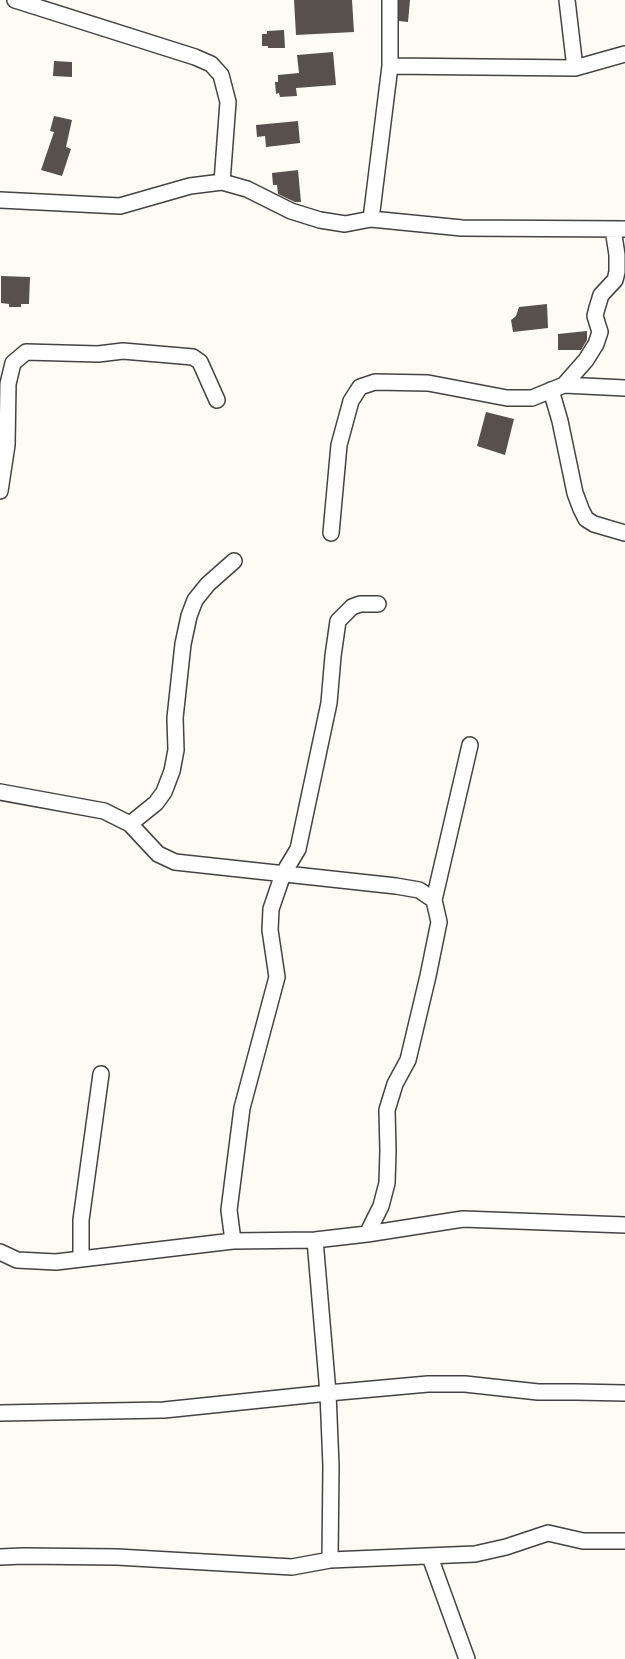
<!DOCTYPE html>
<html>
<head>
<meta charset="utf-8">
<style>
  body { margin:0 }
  canvas { display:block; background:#fefbf4 }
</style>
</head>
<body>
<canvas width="625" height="1659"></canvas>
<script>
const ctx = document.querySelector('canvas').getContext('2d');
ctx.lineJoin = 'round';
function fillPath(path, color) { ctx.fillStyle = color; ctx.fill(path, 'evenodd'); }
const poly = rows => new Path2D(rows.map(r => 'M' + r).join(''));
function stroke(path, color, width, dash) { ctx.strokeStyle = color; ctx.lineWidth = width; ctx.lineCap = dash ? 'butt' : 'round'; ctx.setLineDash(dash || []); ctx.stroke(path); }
fillPath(poly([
  [294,0,352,0,354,32,296,35],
  [399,0,410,0,408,22,399,21],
  [284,30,285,48,268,48,268,46,262,46,262,34,267,34,267,31],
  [333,52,336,85,296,88,297,96,280,97,279,93,276,94,275,82,278,82,278,75,299,73,297,55],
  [54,61,72,62,72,77,53,76],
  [54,116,72,120,66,147,71,149,62,176,41,170,54,132,50,131],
  [298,121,300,143,266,147,265,136,257,137,256,125],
  [298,170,301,202,295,202,278,194,277,185,273,185,272,173],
  [1,276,30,277,29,304,21,304,21,307,9,307,9,304,1,303],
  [547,304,548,328,513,332,511,320,516,316,519,307],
  [587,331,587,340,581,350,558,350,558,334],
  [486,412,514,419,505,455,477,446]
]), '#58504d');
const street = poly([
  [15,0,195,57,211,64,221,75,228,102,222,182],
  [567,0,575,68],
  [390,66,575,68,625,54],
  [0,200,120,206,190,186,222,182,247,189,291,211,320,220,345,224,371,219,462,228,625,229],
  [371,219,390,66,390,0],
  [564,385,625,388],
  [551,390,560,421,575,493,581,509,586,519,594,524,625,533],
  [0,491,7,445,8,384,13,363,26,352,98,354,123,351,193,357,200,362,217,400],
  [331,533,339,445,351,401,360,387,375,382,428,383,507,398,532,398,564,385,586,360,596,344,600,332,595,316,597,308,601,295,615,280,617,272,617,255,613,229],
  [0,792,104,811,130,824,158,854,175,862,396,886,419,890,434,900,439,922,428,976,408,1060,395,1084,387,1110,388,1151,387,1183,381,1206,367,1234],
  [130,824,156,803,164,792,172,771,176,750,175,718,183,644,189,616,195,600,208,584,234,561],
  [434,900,470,745],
  [315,1240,328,1393,331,1466,330,1560,475,1554,506,1547,548,1533,583,1541,625,1541],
  [233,1241,229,1210,242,1108,277,977,270,930,271,909,283,874,298,849,329,703,333,656,338,621,352,607,360,604,378,604],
  [0,1252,17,1260,56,1262,233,1241,315,1240,367,1234,463,1219,625,1225],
  [81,1259,81,1220,101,1074],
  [0,1413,164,1410,328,1393,428,1384,465,1384,538,1392,576,1392,625,1393],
  [0,1557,23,1556,117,1557,292,1567,330,1560],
  [430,1557,467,1659]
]);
stroke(street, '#434343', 18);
stroke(street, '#fff', 15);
</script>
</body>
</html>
